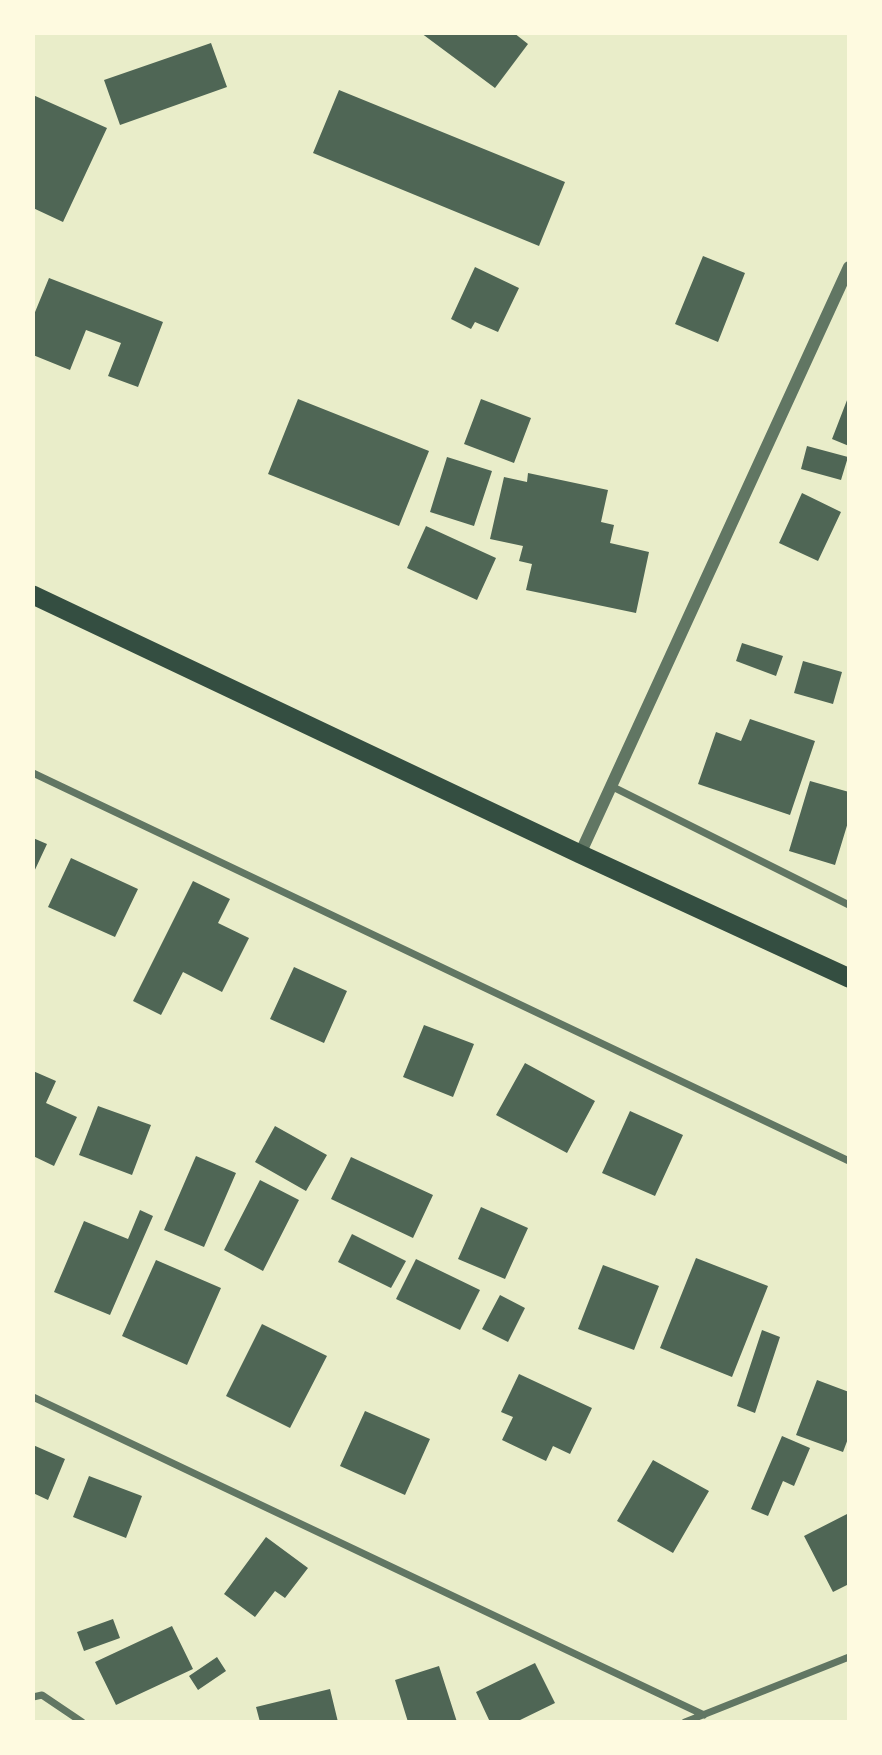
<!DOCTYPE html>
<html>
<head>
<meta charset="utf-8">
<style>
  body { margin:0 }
  #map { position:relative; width:882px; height:1755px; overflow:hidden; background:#e9edc9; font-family:"Golos Text",sans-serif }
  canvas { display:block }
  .frame { position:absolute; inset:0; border:35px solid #fefae0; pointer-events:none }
</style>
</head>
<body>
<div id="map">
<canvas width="882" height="1755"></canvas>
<div class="frame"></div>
</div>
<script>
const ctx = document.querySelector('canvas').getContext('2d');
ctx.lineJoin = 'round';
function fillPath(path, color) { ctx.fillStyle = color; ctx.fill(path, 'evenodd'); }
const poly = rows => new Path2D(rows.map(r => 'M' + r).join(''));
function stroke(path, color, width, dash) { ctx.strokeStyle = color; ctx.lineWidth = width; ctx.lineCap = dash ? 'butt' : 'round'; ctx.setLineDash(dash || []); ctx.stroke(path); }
fillPath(poly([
  [421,33,514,33,528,44,495,88],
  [211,43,227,87,120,125,104,80],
  [339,90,565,182,539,246,313,153],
  [33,95,107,128,63,222,33,208],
  [703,256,745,273,718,342,675,324],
  [475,267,519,288,498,332,475,322,471,329,451,319],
  [49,278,163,322,138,387,108,376,121,343,86,330,70,370,33,355,33,317],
  [849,395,849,446,832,439],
  [298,399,429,451,399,526,268,474],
  [481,399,531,418,514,463,464,444],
  [807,446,848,457,841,480,801,469],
  [447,457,492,471,474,526,430,512],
  [528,473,608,490,601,522,614,525,610,543,649,552,636,613,526,590,532,564,519,561,523,546,490,539,504,477,527,482],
  [802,493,841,512,818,561,779,543],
  [426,526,496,558,477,600,407,568],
  [742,643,783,656,776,676,736,661],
  [803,661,842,672,833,704,794,693],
  [750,719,815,741,790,815,698,784,716,732,741,741],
  [810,781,849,792,849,819,835,865,789,851],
  [33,838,47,844,33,874],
  [71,858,138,889,115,937,48,907],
  [193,881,230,899,218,923,249,938,222,992,183,972,161,1015,133,1001],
  [294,967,347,991,324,1043,270,1019],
  [424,1025,474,1044,453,1097,403,1077],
  [525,1063,595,1101,567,1153,496,1115],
  [33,1071,56,1081,46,1103,77,1117,54,1166,33,1156],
  [98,1106,151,1125,132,1175,79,1155],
  [630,1111,683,1135,655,1196,602,1173],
  [275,1126,327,1155,306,1191,255,1162],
  [196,1156,236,1173,204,1247,164,1230],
  [351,1157,433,1195,413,1238,331,1199],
  [260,1180,299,1200,263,1271,224,1250],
  [481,1207,528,1228,505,1279,458,1259],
  [140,1210,153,1216,110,1315,54,1292,84,1221,128,1239],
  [352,1234,406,1261,391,1288,338,1262],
  [696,1258,768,1286,732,1377,660,1348],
  [416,1259,480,1290,460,1330,396,1299],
  [156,1260,221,1288,187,1365,122,1336],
  [603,1265,659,1286,634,1350,578,1329],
  [500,1295,525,1308,508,1342,482,1329],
  [262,1324,327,1356,290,1428,226,1396],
  [762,1330,780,1337,755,1413,737,1406],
  [519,1374,592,1408,570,1454,553,1446,546,1461,502,1440,513,1417,501,1412],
  [817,1380,849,1392,849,1436,843,1452,796,1435],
  [365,1411,430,1439,405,1495,340,1466],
  [782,1436,810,1448,794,1486,783,1481,768,1516,751,1509],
  [33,1445,65,1459,48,1500,33,1493],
  [653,1460,709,1491,673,1553,617,1521],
  [89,1476,142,1496,126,1538,73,1517],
  [849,1513,849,1584,833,1592,804,1536],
  [266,1537,308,1568,285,1598,275,1591,255,1617,224,1594],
  [113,1619,120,1638,84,1651,77,1632],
  [172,1626,193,1669,116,1705,95,1662],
  [217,1657,226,1671,198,1690,189,1676],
  [535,1663,555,1703,516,1722,490,1722,476,1692],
  [439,1666,457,1722,408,1722,395,1680],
  [330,1689,338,1722,260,1722,256,1707]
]), '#4f6655');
stroke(poly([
  [33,773,849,1161],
  [611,786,849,905],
  [33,1397,704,1715],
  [33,1697,42,1695,82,1722],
  [685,1722,849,1657]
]), '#617663', 7);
stroke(poly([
  [580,854,849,267]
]), '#617663', 12);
stroke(poly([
  [33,595,580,854,849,978]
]), '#344e41', 19);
</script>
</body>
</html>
